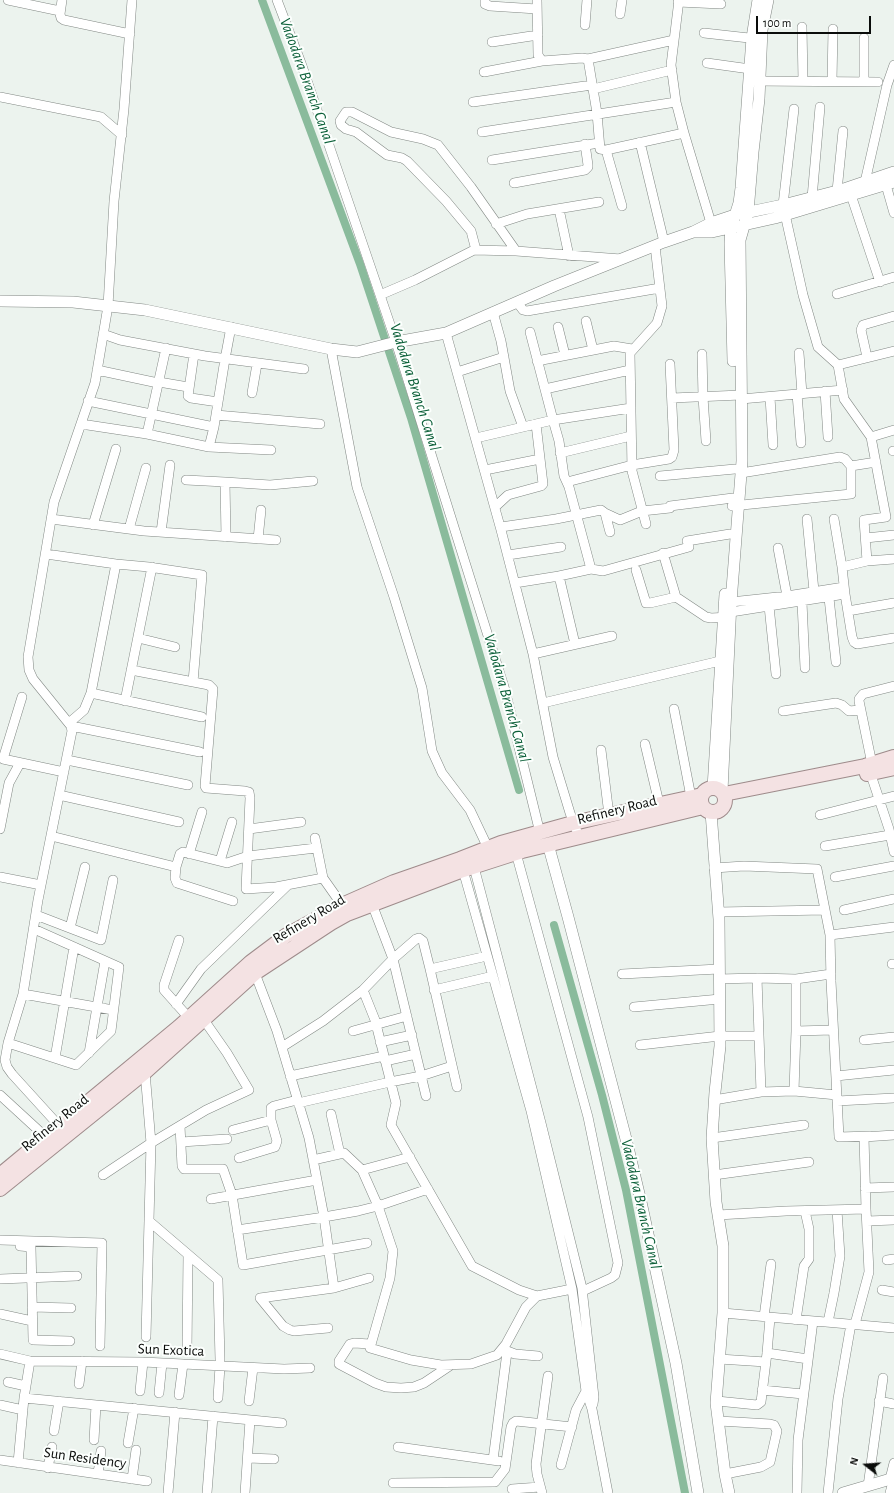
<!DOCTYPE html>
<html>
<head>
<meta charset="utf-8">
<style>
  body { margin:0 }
  #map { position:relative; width:894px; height:1493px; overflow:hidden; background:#ecf3ee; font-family:"Alegreya Sans",sans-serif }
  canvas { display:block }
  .north { position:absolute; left:846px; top:1445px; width:40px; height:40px; -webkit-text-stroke:3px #fcfffd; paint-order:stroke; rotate:287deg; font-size:11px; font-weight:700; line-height:16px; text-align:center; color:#0a0c0a }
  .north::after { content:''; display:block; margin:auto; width:14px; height:18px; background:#0a0c0a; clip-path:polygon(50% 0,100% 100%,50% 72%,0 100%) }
  .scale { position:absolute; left:756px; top:16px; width:115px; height:18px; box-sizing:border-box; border:2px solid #0a0c0a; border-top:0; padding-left:5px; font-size:12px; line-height:14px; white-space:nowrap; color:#0a0c0a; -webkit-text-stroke:3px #fcfffd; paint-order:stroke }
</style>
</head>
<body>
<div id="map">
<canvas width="894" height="1493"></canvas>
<div class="north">N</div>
<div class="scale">100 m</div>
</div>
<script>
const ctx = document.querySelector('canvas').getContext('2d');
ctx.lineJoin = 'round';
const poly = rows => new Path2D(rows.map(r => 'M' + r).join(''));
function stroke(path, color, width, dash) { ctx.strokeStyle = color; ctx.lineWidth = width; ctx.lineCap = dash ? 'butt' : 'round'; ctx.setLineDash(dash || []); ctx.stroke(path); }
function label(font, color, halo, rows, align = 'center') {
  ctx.font = font + ' "Alegreya Sans",sans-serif'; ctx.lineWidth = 4; ctx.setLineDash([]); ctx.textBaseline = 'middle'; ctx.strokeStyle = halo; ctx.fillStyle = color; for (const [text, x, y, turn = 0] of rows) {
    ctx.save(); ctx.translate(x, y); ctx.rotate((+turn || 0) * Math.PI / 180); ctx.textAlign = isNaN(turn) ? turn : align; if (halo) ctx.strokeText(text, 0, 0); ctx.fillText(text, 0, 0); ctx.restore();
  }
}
stroke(poly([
  [262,0,360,264,411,418,519,790],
  [554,925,602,1095,626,1190,685,1493]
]), '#8abb9c', 8);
const minor = poly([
  [8,0,60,11],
  [62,0,60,14,61,18,64,20,130,34],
  [277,0,301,63,396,342,505,690,540,833],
  [485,0,485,4,490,6,537,9],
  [537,0,538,55,542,61,582,58,588,59,597,113,600,149,606,150,684,133,711,223],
  [679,0,671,65,676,102,684,133],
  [678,2,721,4],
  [620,14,622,0],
  [585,25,587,0],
  [802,27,803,81],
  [704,33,758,39],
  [864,38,864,82],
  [492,42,538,35],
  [588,59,674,40],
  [707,63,750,69],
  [484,72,542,61],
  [754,81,878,82],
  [832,81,833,29],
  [593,89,672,70],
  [0,97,101,117,122,135],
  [473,102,592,85],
  [794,109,783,205,803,295,818,347,838,365,844,399,871,437,894,430],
  [482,132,676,102],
  [640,142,664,242],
  [606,150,622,206],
  [492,160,599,143],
  [865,182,887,85,894,65],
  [514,183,585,170,588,167,588,165,585,144],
  [886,185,894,213],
  [837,191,843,131],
  [851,195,880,282],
  [812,198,820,107],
  [559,209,569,256],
  [496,224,527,214,599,202],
  [476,250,471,231,446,201,407,161,402,158,387,155,356,132,346,129,341,125,340,121,346,112,352,112,391,132,423,139,438,145,471,187,516,251,621,259],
  [837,294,894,277],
  [380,295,415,280,474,250,516,251],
  [517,302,523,310,527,311,660,288],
  [493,312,501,341,510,391,523,427],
  [586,321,593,350],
  [558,327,565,355],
  [530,332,553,420,631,408],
  [446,333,501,530,533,654,553,757,570,813,579,837],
  [103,334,120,340,205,356,304,369],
  [331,349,357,487,394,597,422,688,432,751,442,773,470,810,488,848],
  [799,353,802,394],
  [194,354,188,396,191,398,218,402],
  [702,354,703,397,706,441],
  [867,357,861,330,863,325,894,316],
  [537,361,614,346,632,349],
  [838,365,894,351],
  [97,370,158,383],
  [457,372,504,357],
  [159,382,188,387],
  [545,389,630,370],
  [825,391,828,437],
  [252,393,257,364],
  [797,394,801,443],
  [770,397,773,445],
  [672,398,741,395],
  [741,399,843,390],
  [88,401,214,427],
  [216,415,320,424],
  [81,424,147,434,209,447,214,427,225,359,231,327],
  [147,434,166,348],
  [871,437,886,517,864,520,867,561,842,567,845,594,852,637,854,642,857,644,894,638],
  [476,438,553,420,559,441,564,476,569,487,591,569,559,576,575,644],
  [209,447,271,450],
  [893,451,894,451],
  [560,453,631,436],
  [485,470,540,459],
  [741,473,840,457,845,459,851,466],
  [660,476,735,469],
  [186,480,225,482,226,537],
  [225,482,270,485,313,481],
  [567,482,632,465,669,459,672,457,674,450,670,364],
  [670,506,733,498],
  [732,506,851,494,851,466,876,462],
  [495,507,508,495,541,486,543,484,536,424],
  [605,513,620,520,642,511,670,508],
  [51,519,144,531,276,540],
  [807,519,814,591],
  [834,519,842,567],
  [646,524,632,471,630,353,657,323,662,306,655,246],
  [93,525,116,449],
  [501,527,556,519,601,510,605,513,610,532],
  [129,529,146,468],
  [161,532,170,465],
  [866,538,894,535],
  [258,539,261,510],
  [687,541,730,534],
  [778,548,787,596],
  [663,553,676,597],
  [46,554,116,564],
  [508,555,561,547],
  [867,561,894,559],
  [591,569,603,571,689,547],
  [636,570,646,603,650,603,676,597,706,617,711,618,730,617],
  [515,583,559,576],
  [829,598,836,662],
  [731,602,787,596,844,587],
  [802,602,805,668],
  [769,606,776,674],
  [848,611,894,603],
  [731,612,845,594],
  [138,638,175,647],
  [533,654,612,636],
  [131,670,209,685,213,689,205,786,206,788,245,791,249,792,250,798,246,889,276,887,323,878,342,905],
  [193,682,202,575,149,567,116,564,91,693,202,717],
  [22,697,3,759,64,772],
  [125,701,152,567],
  [543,703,720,661],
  [674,709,691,797],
  [783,711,836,703,842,705,849,711,860,710],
  [69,723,84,710,91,693],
  [71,726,200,752],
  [645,744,659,803],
  [601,750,609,815],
  [67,760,188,785],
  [872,764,859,701,859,699,863,694,894,686],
  [869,769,889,829,894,852],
  [59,795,179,822],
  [820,815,894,796],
  [0,829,9,783,20,763],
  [249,829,301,822],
  [51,836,176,867,180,854,183,852,227,863,248,856,316,848],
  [315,838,323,878],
  [825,846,890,835],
  [516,853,588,1117,618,1263,615,1275,611,1278,583,1291],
  [189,854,202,812],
  [220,861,232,822],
  [176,867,175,878,177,883,233,901],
  [474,867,541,1123,582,1288,594,1397,593,1404],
  [714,868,744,866,817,869,830,935,894,927],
  [463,870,531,1111,572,1289,586,1391,592,1409,608,1493],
  [0,877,41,885],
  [835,877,894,866],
  [372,904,393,959,426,1096],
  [844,910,894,899],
  [718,912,825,910],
  [36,915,101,940,113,880],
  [70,928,85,867],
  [830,935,831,981,839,1137,870,1136],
  [179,940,164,985,164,990,189,1018],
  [892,964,894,964],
  [253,968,277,1031,309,1138,324,1217,334,1288,260,1298],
  [430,969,487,956],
  [622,974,719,969],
  [719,979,757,978],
  [796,979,831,974],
  [363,990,375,1020,396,1103,391,1125,472,1266,519,1290,537,1296,572,1289],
  [434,990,493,976],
  [23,994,113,1010],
  [176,1004,201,969,288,885],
  [634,1007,720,999],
  [353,1031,407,1016],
  [796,1031,833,1030],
  [864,1040,894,1037],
  [380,1042,412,1035],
  [8,1043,76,1065,111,1031,119,967,34,929],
  [640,1045,720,1036,759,1036],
  [282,1047,323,1021,363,990,393,959,416,939,419,938,423,941,430,969,457,1087],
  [89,1053,105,961],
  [55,1058,74,947],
  [385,1061,416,1054],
  [143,1069,145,1072,151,1143,146,1337],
  [290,1076,384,1056],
  [836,1076,894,1070],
  [761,1092,794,1091,837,1095],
  [0,1095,49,1140],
  [714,1100,761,1092,757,978,796,979,796,1031,794,1091],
  [837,1101,894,1098],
  [298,1103,390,1082,421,1076,452,1066],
  [331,1114,340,1154],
  [180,1126,182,1166,184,1169,223,1169,232,1195,243,1265,367,1243],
  [62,1129,12,1074,7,1067,5,1060,8,1043,23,994,38,900,72,731,71,726,33,679,29,670,28,657,54,502,95,383,108,306,114,201,124,109,132,0],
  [233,1130,271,1120],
  [712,1138,804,1125],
  [181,1142,227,1139],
  [239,1158,275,1147,277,1141,271,1120,271,1108,274,1106,297,1100],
  [313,1160,344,1153,362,1170,378,1206,393,1251,390,1278,370,1348,411,1360,441,1365,471,1364,497,1355,506,1344,526,1307,537,1296],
  [362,1170,410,1157],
  [103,1175,151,1143,206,1110,249,1090,227,1053,204,1020],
  [714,1175,809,1162],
  [865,1188,894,1187],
  [211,1199,317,1180],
  [866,1209,864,1137,894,1135],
  [718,1215,786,1211,866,1209,869,1272,855,1324],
  [149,1221,218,1280,220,1360],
  [867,1221,894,1220],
  [237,1230,324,1217,358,1211,378,1206,428,1189],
  [0,1240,102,1243,100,1346],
  [20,1246,31,1247,33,1340,70,1341],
  [887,1260,894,1259],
  [0,1279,77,1276],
  [334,1288,369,1278],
  [882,1290,894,1292],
  [260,1298,283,1326,290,1330,294,1331,328,1328],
  [32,1307,71,1308],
  [723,1313,894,1328],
  [0,1314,32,1321],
  [764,1317,771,1264],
  [796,1320,804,1266,809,1259,809,1229,805,1211],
  [828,1322,834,1293,840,1256,837,1210],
  [370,1344,354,1343,350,1344,339,1361,339,1364,375,1383,386,1387,401,1388,414,1387,424,1383,451,1365],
  [502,1349,515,1354,538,1356],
  [187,1351,188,1255],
  [767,1353,808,1359],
  [0,1354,30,1361,143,1362,284,1369,310,1368],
  [719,1359,766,1362],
  [8,1382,26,1386],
  [79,1384,82,1361],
  [762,1390,803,1394],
  [140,1391,143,1362],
  [159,1393,162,1363],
  [179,1395,183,1364],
  [24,1398,282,1423],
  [218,1398,220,1366],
  [249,1401,253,1368],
  [717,1401,757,1405,761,1402,767,1353,770,1318],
  [879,1401,894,1404],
  [0,1405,23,1410],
  [719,1421,770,1424,774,1425,777,1431,770,1462,761,1467,725,1474],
  [54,1431,59,1401],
  [94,1440,96,1405],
  [128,1443,134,1408],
  [398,1447,499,1461],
  [248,1458,274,1459],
  [0,1460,147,1481],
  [493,1460,507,1352],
  [18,1463,24,1398,30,1361],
  [561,1465,576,1410,586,1391],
  [48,1468,52,1447],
  [98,1474,101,1451],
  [132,1479,136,1450],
  [890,1479,894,1463],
  [393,1483,495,1482,505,1469,511,1427,513,1423,516,1421,572,1427],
  [868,1486,883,1378],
  [512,1489,540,1487],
  [168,1493,175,1412],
  [207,1493,213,1416],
  [245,1493,250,1420],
  [542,1493,537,1474,536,1464,548,1376],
  [797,1493,798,1440,813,1321],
  [828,1493,838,1399,851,1324],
  [890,1493,894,1478]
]);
const tertiary = poly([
  [695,232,712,232,775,218,894,182],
  [0,301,73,302,145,310,331,349,357,352,396,342,446,333,554,286,664,242,693,232,711,223,735,215,783,205,841,190,894,172],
  [733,361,730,243,731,228,739,203,741,188,752,38,758,0],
  [713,788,725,594],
  [722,791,731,602,742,461,740,240,748,212,753,152,759,99,762,30,768,0],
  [711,812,719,919,720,1046,715,1092,712,1138,716,1202,723,1246,723,1313,716,1403,725,1474,729,1493],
  [548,844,568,917,626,1139,641,1202,676,1363,698,1493],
  [843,1493,894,1478]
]);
const primary = poly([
  [867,774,894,768],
  '701 800a12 12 0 1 1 24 0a12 12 0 1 1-24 0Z',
  [724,794,865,766,894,757],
  [0,1175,179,1027,251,962,287,935,342,905,394,882,460,859,501,843,573,823,702,795],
  [0,1189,145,1072,255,973,331,923,347,914,463,870,522,851,703,807]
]);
stroke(minor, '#828884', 10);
stroke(tertiary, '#828884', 12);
stroke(primary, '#9e8b8b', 16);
stroke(minor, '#fff', 9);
stroke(tertiary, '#fff', 11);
stroke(primary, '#f4e2e3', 14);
label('15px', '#0a0c0a', '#fcfffd', [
  ["Refinery Road",617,810,-14],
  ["Refinery Road",309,919,-31],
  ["Refinery Road",55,1123,-39],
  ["Sun Exotica",171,1350,2],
  ["Sun Residency",85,1458,8]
]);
label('italic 16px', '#0c6039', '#fcfffd', [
  ["Vadodara Branch Canal",307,81,70],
  ["Vadodara Branch Canal",415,387,72],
  ["Vadodara Branch Canal",507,698,74],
  ["Vadodara Branch Canal",641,1204,77]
]);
</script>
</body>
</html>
